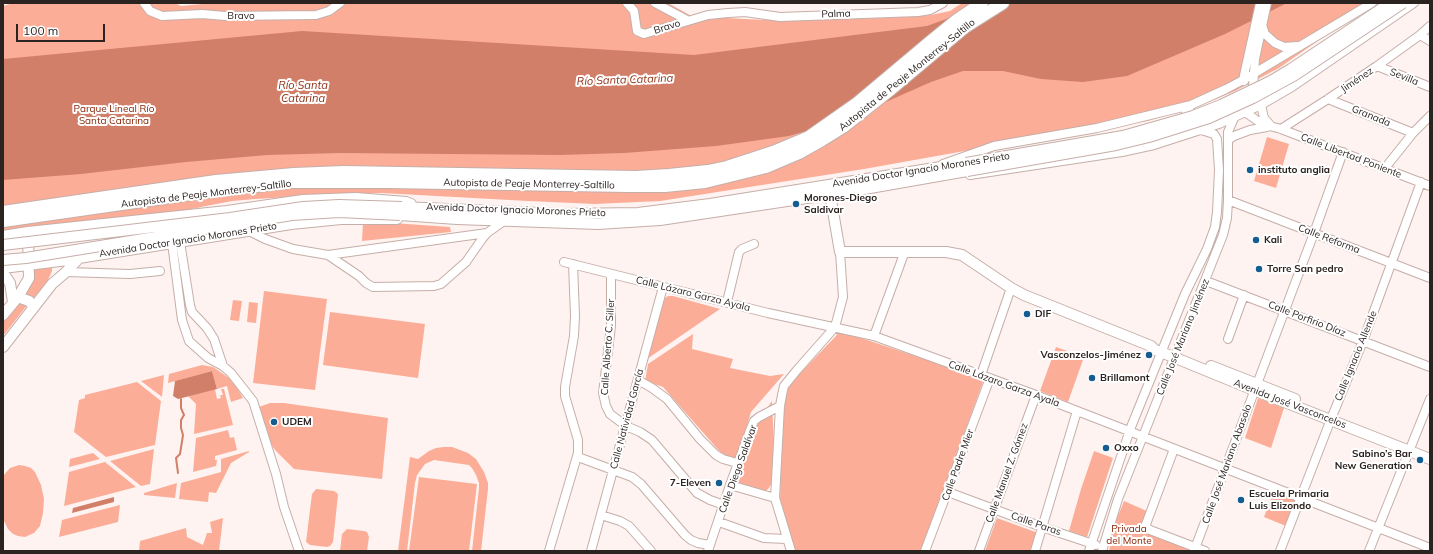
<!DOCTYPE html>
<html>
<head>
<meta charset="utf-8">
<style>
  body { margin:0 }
  #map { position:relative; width:1433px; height:554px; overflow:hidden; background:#fef3f1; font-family:Mulish,sans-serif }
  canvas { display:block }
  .frame { position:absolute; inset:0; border:4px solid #2b2320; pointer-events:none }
  .scale { position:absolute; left:16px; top:24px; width:89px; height:18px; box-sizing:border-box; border:2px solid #2b2320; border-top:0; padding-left:5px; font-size:12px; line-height:14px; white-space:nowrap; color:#2b2320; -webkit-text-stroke:3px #fff; paint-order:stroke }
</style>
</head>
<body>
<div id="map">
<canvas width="1433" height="554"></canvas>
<div class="frame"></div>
<div class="scale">100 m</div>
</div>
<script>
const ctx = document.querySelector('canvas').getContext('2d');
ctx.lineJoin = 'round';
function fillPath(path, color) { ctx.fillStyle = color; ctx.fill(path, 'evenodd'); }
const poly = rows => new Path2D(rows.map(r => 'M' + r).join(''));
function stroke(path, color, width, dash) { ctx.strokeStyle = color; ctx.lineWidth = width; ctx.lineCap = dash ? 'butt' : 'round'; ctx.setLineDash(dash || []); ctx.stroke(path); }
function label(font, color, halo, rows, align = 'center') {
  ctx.font = font + ' Mulish,sans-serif'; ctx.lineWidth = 4; ctx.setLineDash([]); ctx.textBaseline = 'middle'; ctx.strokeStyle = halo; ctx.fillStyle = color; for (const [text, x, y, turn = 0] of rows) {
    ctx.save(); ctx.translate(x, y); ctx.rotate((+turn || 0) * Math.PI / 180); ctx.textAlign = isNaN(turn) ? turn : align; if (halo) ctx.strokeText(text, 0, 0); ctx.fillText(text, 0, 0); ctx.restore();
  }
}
fillPath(poly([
  [13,3,175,3,181,6,213,3,668,3,695,18,727,18,765,20,887,18,914,16,931,15,950,11,962,3,1372,3,1279,68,1235,91,1209,102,1148,121,987,147,864,169,660,201,595,204,528,201,382,193,342,194,255,199,232,201,206,206,3,250,3,6],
  [1267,137,1289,144,1276,188,1254,181],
  [378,222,450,227,451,232,362,241,363,223],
  [52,264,52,271,48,280,32,300,23,295,30,283,35,267],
  [264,291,327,299,315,390,253,383],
  [668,296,673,296,720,309,647,359,663,304,665,298],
  [20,299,28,304,3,336,3,319],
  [233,300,242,301,239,321,230,320],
  [249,302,258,303,256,323,247,322],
  [330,312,425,324,418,378,323,365],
  [840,331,984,379,921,551,795,551,780,503,782,392,835,337],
  [693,334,692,349,733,359,730,368,770,376,784,374,751,412,738,456,733,458,721,453,663,387,645,381,648,364],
  [1056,347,1084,357,1068,402,1040,391],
  [202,365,213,367,229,378,236,386,243,398,231,402,227,386,217,389,212,371,168,383,169,374],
  [164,375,162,397,141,381],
  [137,382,161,401,155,445,106,457,74,432,79,400,85,398,85,395],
  [215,389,217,399,221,398,220,395,223,395,221,389,224,389,233,425,194,434,196,404,188,396],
  [1258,398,1284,408,1271,448,1245,438],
  [772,401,774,448,771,485,768,489,764,492,736,483,758,422],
  [270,403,284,403,388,418,382,479,294,469,276,451,270,443,259,407],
  [228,430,230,438,234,437,237,450,215,456,215,460,217,460,216,466,193,472,196,438],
  [444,447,452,447,468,453,476,459,484,472,488,483,488,489,481,551,472,551,479,488,479,483,476,475,472,468,469,465,434,460,425,464,417,475,415,483,407,551,398,551,410,457,418,459,429,451,436,448],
  [154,449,150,484,141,486,110,461],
  [249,451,249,452,231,463,216,493,209,492,208,502,179,499,181,483,221,472,221,459],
  [1094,451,1113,458,1087,537,1069,531,1081,489],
  [93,453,100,459,69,467,70,459],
  [105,462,136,487,64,506,69,472],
  [19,465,25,466,31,468,35,472,41,485,44,499,43,513,40,526,34,533,25,537,18,536,13,534,8,529,3,519,3,476,10,468],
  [419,477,477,484,469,551,409,551],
  [177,483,175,498,144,495,144,493],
  [316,489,334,491,337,493,338,495,333,542,330,546,327,547,310,545,306,542,312,494],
  [1274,491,1296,500,1286,526,1264,517],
  [1124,501,1149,512,1143,530,1144,532,1192,549,1192,551,1109,551,1115,523],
  [120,505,118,522,59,537,62,520],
  [223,518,219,551,139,551,140,541,186,528,187,537,203,545,207,533,212,533,210,522],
  [997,518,1038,533,1032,551,985,551],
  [347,529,364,531,367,532,369,537,367,551,340,551,342,534]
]), '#fcad97');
fillPath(poly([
  [990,3,1287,3,1225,34,1127,76,1083,82,1041,79,1003,71,963,71,931,82,845,120,789,136,716,146,624,153,560,155,340,153,267,155,186,162,81,174,3,180,3,59,302,31,694,55,927,26],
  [212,371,217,389,178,399,173,396,175,381],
  [114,497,114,502,72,513,73,508]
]), '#d17f69');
stroke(poly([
  [178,473,176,458,180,454,183,435,181,428,181,420,184,415,181,408,181,399]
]), '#d17f69', 2);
const minor = poly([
  [144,3,150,11,162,16,202,14,225,16,316,15,329,11,340,3],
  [627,3,634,11,637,31,644,34,708,15,728,13,745,12,780,17,918,12,930,10,943,3],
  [655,3,687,20],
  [1267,3,1255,59,1253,87,1261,105,1264,118,1271,126],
  [1262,25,1265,34,1275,43,1284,47,1297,46],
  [1420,35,1430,41],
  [1377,66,1430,87],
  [1244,81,1243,80,1260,3],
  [1328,99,1413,133],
  [1245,112,1262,124,1281,129,1430,186],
  [1186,122,1186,113,1191,105],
  [1281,129,1328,99,1377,66,1420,35,1430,26],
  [1228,140,1234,136,1250,130,1267,127],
  [943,164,994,146,1097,128,1191,105,1226,89,1243,80,1372,3],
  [1385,168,1413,133,1430,116],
  [970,175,1122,152,1154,145,1219,124,1261,105,1292,87,1414,3],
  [1228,200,1430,278],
  [247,230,265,239,293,249,328,255,359,276,366,283,373,287,434,286,441,284,466,262,482,239,487,233,504,221],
  [180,242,190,305,192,312,207,328,214,339,223,366],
  [172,243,182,320,189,341,208,358,223,366,231,373,253,401,276,474,284,507,299,551],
  [328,255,487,233],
  [564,262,768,313,874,336,1036,395,1430,548],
  [66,272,130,274,160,271],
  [611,274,611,326,603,393,606,406,610,414,626,426,640,432,652,440,697,493,710,500,724,505],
  [1206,281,1430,367],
  [727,302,739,252,742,249,754,244],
  [874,336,905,251],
  [1228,339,1244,295],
  [981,375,1011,288],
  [638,380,652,388,667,399,700,439,716,455,723,459,737,463],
  [1174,449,1145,527,1150,530,1205,551],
  [578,457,632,477,641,484,685,535,691,540,698,543,710,545],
  [730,485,775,498],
  [948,492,1042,527,1096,545],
  [601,515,620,521,629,526,651,551],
  [719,522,764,538,786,539],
  [549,551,578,453,578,440,565,396,565,387,574,336,575,316,573,264],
  [591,551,663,287],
  [708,551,730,485,751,428,754,421,759,417,780,406],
  [791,551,775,498,780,406,782,395,784,386,797,370,835,327,843,297,840,252],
  [925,551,990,378],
  [979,551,1036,395],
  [1035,551,1077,411],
  [1089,551,1131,427,1185,294,1207,249,1215,227,1217,212,1219,170,1217,139,1214,134,1201,130],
  [1102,551,1118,499,1223,235,1227,218,1228,200,1228,132,1234,118],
  [1194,551,1314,233,1343,152],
  [1280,551,1331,419,1363,341,1421,182],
  [1369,551,1430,399]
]);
const major = poly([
  [830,194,840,252,946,252,962,255,1011,288,1024,295,1151,346,1155,350,1161,352,1254,390,1430,459],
  [402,207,562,214,638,213,710,204,966,163],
  [400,215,457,219,598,224,660,220,847,192,967,171],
  [3,236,28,232,227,211,303,200,356,198,406,202,411,204],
  [3,268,60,261,291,224,341,219,397,219],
  [3,275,6,277,10,283,13,302],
  [18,297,29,301,34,307],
  [3,315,18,297,29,278,28,234],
  [3,347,52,284,66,272,79,258],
  [1211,366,1295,399]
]);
const highway = poly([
  [3,212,216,181,294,174,343,172,636,177,669,175,708,171,727,167,773,152,809,137,856,104,931,41,957,20,982,3],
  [3,221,205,192,290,182,387,182,628,186,665,186,705,182,766,167,799,153,822,140,843,127,891,89,965,27,1003,3]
]);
stroke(minor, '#c6aea8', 10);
stroke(major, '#c6aea8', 12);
stroke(highway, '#c6aea8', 14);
stroke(minor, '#fff', 8);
stroke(major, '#fff', 10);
stroke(highway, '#fff', 12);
const majorBridge = poly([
  [966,163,1123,136,1193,116,1221,105,1271,81,1291,69,1390,3],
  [967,171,1116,145,1149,137,1209,118,1253,98,1295,75,1403,3],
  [3,245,230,218,303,207,339,205,402,207],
  [3,260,26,258,292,215,339,212,400,215]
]);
stroke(majorBridge, '#c6aea8', 12, []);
stroke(majorBridge, '#fff', 10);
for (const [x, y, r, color] of [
  [1250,170,4,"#155d91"],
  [796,204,4,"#155d91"],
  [1256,240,4,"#155d91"],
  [1259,269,4,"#155d91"],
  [1027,314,4,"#155d91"],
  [1149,355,4,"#155d91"],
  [1092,378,4,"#155d91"],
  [274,422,4,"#155d91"],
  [1106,448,4,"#155d91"],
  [1420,460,4,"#155d91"],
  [719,483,4,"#155d91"],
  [1241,500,4,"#155d91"]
]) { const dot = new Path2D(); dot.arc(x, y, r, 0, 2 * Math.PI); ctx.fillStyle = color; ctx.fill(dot); stroke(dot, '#fff', 1.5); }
label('10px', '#2b2320', '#fff', [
  ["Palma",836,14,-2],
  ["Bravo",241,16],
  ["Bravo",667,27,-18],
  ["Autopista de Peaje Monterrey-Saltillo",907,75,-39],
  ["Sevilla",1404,77,22],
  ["Jiménez",1357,80,-34],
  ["Granada",1371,116,22],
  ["Calle Libertad Poniente",1351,156,21],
  ["Avenida Doctor Ignacio Morones Prieto",921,170,-9],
  ["Autopista de Peaje Monterrey-Saltillo",529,184,1],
  ["Autopista de Peaje Monterrey-Saltillo",206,194,-7],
  ["Avenida Doctor Ignacio Morones Prieto",516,210,2],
  ["Calle Reforma",1329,239,21],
  ["Avenida Doctor Ignacio Morones Prieto",188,240,-9],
  ["Calle Lázaro Garza Ayala",693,294,14],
  ["Calle Porfirio Díaz",1307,319,21],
  ["Calle José Mariano Jiménez",1183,337,-68],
  ["Calle Alberto C. Siller",608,347,-86],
  ["Calle Ignacio Allende",1356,356,-68],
  ["Calle Lázaro Garza Ayala",1004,384,20],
  ["Avenida José Vasconcelos",1290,404,21],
  ["Calle Natividad García",627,419,-75],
  ["Calle José Mariano Abasolo",1227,464,-70],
  ["Calle Padre Mier",958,465,-70],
  ["Calle Diego Saldívar",738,469,-70],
  ["Calle Manuel Z. Gómez",1007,473,-70],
  ["Calle Paras",1036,524,19]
]);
label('10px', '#852406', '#fff', [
  ["Parque Lineal Río",114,109],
  ["Santa Catarina",114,121],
  ["Privada",1129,529],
  ["del Monte",1129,541]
]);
label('bold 10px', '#2b2320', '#fff', [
  ["instituto anglia",1258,170],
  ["Morones-Diego",804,198],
  ["Saldivar",804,210],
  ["Kali",1264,240],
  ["Torre San pedro",1267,269],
  ["DIF",1035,314],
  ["Vasconzelos-Jiménez",1141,355,"right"],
  ["Brillamont",1100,378],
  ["UDEM",282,422],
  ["Oxxo",1114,448],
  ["Sabino’s Bar",1412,454,"right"],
  ["New Generation",1412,466,"right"],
  ["7-Eleven",711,483,"right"],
  ["Escuela Primaria",1249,494],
  ["Luis Elizondo",1249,506]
], 'left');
label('italic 11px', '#902f14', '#fff', [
  ["Río Santa Catarina",625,80,-2],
  ["Río Santa",303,86],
  ["Catarina",303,99]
]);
</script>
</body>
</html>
